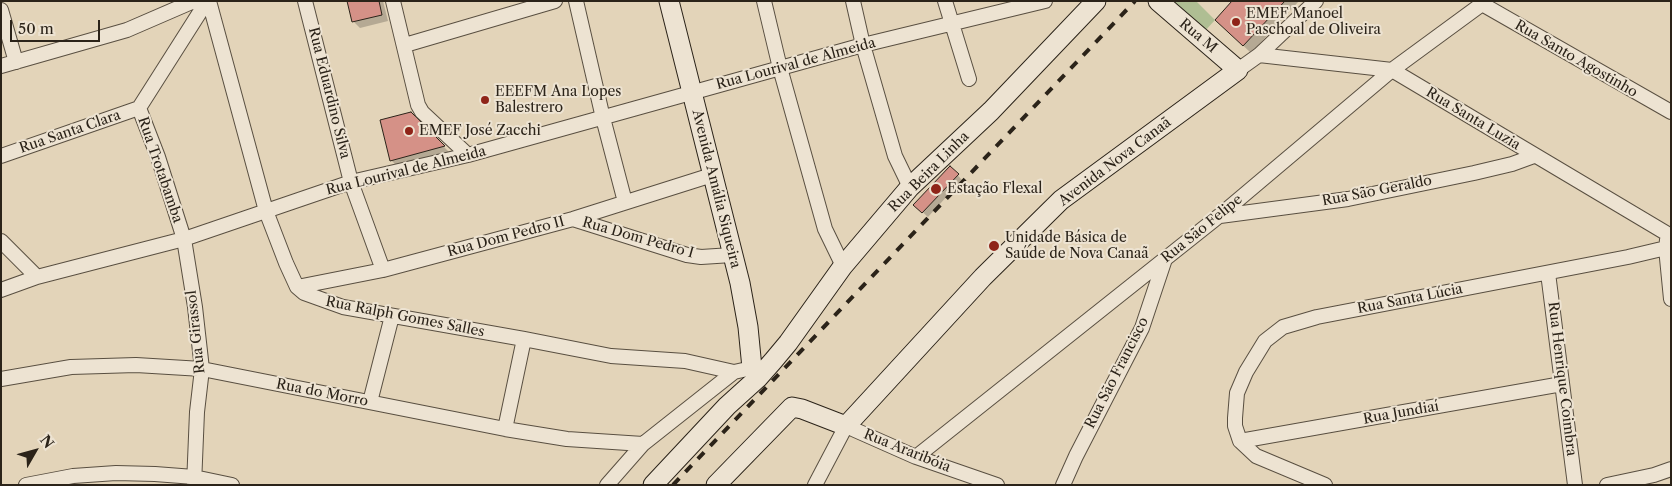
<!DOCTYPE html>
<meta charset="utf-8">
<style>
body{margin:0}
#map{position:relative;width:1672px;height:486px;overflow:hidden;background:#e3d4b9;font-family:"Libre Caslon Text",serif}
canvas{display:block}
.frame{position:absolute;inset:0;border:2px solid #2b2319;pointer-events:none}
.north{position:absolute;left:10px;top:426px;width:50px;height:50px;-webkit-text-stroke:4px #ede3d2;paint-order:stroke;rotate:52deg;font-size:14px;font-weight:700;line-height:20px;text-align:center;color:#2b2319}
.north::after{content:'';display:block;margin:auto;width:18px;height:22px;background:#2b2319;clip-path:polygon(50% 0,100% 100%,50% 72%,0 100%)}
.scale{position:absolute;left:10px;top:20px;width:90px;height:22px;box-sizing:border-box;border:2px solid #2b2319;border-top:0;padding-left:6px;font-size:15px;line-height:18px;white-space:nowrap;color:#2b2319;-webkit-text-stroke:4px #ede3d2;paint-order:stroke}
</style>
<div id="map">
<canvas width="1672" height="486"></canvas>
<div class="frame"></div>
<div class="north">N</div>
<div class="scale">50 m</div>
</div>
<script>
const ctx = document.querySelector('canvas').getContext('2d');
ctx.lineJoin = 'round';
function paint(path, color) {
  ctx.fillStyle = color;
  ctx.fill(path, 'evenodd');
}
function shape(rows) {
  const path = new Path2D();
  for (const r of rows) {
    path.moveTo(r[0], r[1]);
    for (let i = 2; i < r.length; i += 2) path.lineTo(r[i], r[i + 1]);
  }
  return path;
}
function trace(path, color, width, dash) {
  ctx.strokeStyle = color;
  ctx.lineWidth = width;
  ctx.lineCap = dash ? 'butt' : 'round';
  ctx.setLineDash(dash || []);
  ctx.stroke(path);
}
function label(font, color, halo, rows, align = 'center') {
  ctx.font = font + ' "Libre Caslon Text",serif';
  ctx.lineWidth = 4;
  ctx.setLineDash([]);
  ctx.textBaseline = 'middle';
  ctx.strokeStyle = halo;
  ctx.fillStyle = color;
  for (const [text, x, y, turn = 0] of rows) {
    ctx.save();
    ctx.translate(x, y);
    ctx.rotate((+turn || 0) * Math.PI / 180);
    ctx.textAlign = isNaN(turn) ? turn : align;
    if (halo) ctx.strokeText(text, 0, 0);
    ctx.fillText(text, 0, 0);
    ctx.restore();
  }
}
const green = shape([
 [1171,1,1196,1,1215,20,1204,32]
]);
const shadow = shape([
 [349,1,383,1,388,21,360,28,353,21],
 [1234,1,1299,1,1251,53,1216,20],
 [411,114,449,152,397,166,391,160],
 [950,167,962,180,928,217,915,205]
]);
const building = shape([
 [347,1,379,1,382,15,352,22,347,1],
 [1232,1,1285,1,1243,46,1215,20,1232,1],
 [411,112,445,146,390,161,380,120,411,112],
 [950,166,959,174,922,213,913,205,950,166]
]);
const street = shape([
 [209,1,266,211,286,263,297,287,304,293,343,307,524,339,611,356,685,361,734,372,752,368],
 [305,1,351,182,383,270],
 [393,1,418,105,422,112,468,155],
 [576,1,603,118,625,202],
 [764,1,780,68,825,229,843,266],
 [853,1,863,45,895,156,910,187],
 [945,1,969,79],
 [1482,4,1671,112],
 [1,10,16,62],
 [405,45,555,1],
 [1259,55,1392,70,1671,236],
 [1,66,127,30,194,1],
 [1238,70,1259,55,1316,1],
 [139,108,158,157,184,239,195,307,202,369,197,412,194,485],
 [139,108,207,1],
 [1,156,139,108],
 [1220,216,1348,199,1474,173,1512,164,1534,156],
 [573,219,687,255,701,257,732,255],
 [1667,240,1666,248,1671,299],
 [1,241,37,277],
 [1548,273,1575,485],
 [297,287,383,270,573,219,712,175],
 [1,290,37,277,184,239,351,182,468,155,863,45,1045,1],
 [1,379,71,367,136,365,202,369,505,429,567,439,643,444],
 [370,402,392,316],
 [505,429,524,339],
 [1240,441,1235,426,1235,418,1237,393,1246,372,1265,341,1283,327,1317,317,1628,257,1666,248],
 [1240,441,1562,384],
 [1240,441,1256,456,1325,485],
 [916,457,1219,216,1392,70,1486,1],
 [26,485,73,476,116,473,155,474,194,477,232,485],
 [607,485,643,444,734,372],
 [815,485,846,426,916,457,997,485],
 [1063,485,1076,456,1142,328,1165,259],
 [1607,485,1654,475,1671,469]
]);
const secondary = shape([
 [669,1,740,283,748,327,752,368,758,378],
 [653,485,727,406,758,378,773,361,788,343,843,266,910,187,991,111,1096,1],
 [716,485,792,407,802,409,846,426,983,277,1061,200,1238,70,1158,1]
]);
const rail = shape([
 [673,485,1135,1]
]);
const markers = [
 [1236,22,5,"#8f2418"],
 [485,100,5,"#8f2418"],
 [409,131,5,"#8f2418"],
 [936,189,6,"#8f2418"],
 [994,246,6,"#8f2418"]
];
const poiNames = [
 ["EMEF Manoel",1246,14],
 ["Paschoal de Oliveira",1246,30],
 ["EEEFM Ana Lopes",495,92],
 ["Balestrero",495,108],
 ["EMEF José Zacchi",419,131],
 ["Estação Flexal",947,189],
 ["Unidade Básica de",1005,238],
 ["Saúde de Nova Canaã",1005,254]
];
const streetNames = [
 ["Rua M",1198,36,40],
 ["Rua Santo Agostinho",1576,59,30],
 ["Rua Lourival de Almeida",796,64,-15],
 ["Rua Eduardino Silva",329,93,76],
 ["Rua Santa Luzia",1473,119,31],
 ["Rua Santa Clara",70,132,-19],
 ["Avenida Nova Canaã",1115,162,-37],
 ["Rua Trotabamba",160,170,71],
 ["Rua Lourival de Almeida",406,171,-14],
 ["Rua Beira Linha",929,172,-45],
 ["Avenida Amália Siqueira",716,189,76],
 ["Rua São Geraldo",1377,191,-11],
 ["Rua São Felipe",1202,229,-39],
 ["Rua Dom Pedro II",506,237,-15],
 ["Rua Dom Pedro I",638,238,16],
 ["Rua Santa Lúcia",1410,299,-11],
 ["Rua Ralph Gomes Salles",405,317,11],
 ["Rua Girassol",196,332,-96],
 ["Rua São Francisco",1117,373,-63],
 ["Rua Henrique Coimbra",1562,379,83],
 ["Rua do Morro",322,393,11],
 ["Rua Jundiaí",1401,413,-10],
 ["Rua Araribóia",907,451,22]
];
paint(green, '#afbe93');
paint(shadow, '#0003');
paint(building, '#d59187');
trace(building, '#2b2319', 1);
trace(street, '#594f41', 16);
trace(secondary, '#2b2319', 21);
trace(street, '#ede3d2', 14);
trace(secondary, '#ede3d2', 19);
trace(rail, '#2b2319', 4, [9, 9]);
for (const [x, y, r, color] of markers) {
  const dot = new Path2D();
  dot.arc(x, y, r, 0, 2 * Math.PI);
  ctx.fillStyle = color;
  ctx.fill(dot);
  trace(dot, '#ede3d2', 2);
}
label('14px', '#2b2319', '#ede3d2', poiNames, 'left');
label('14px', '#2b2319', '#ede3d2', streetNames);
</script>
